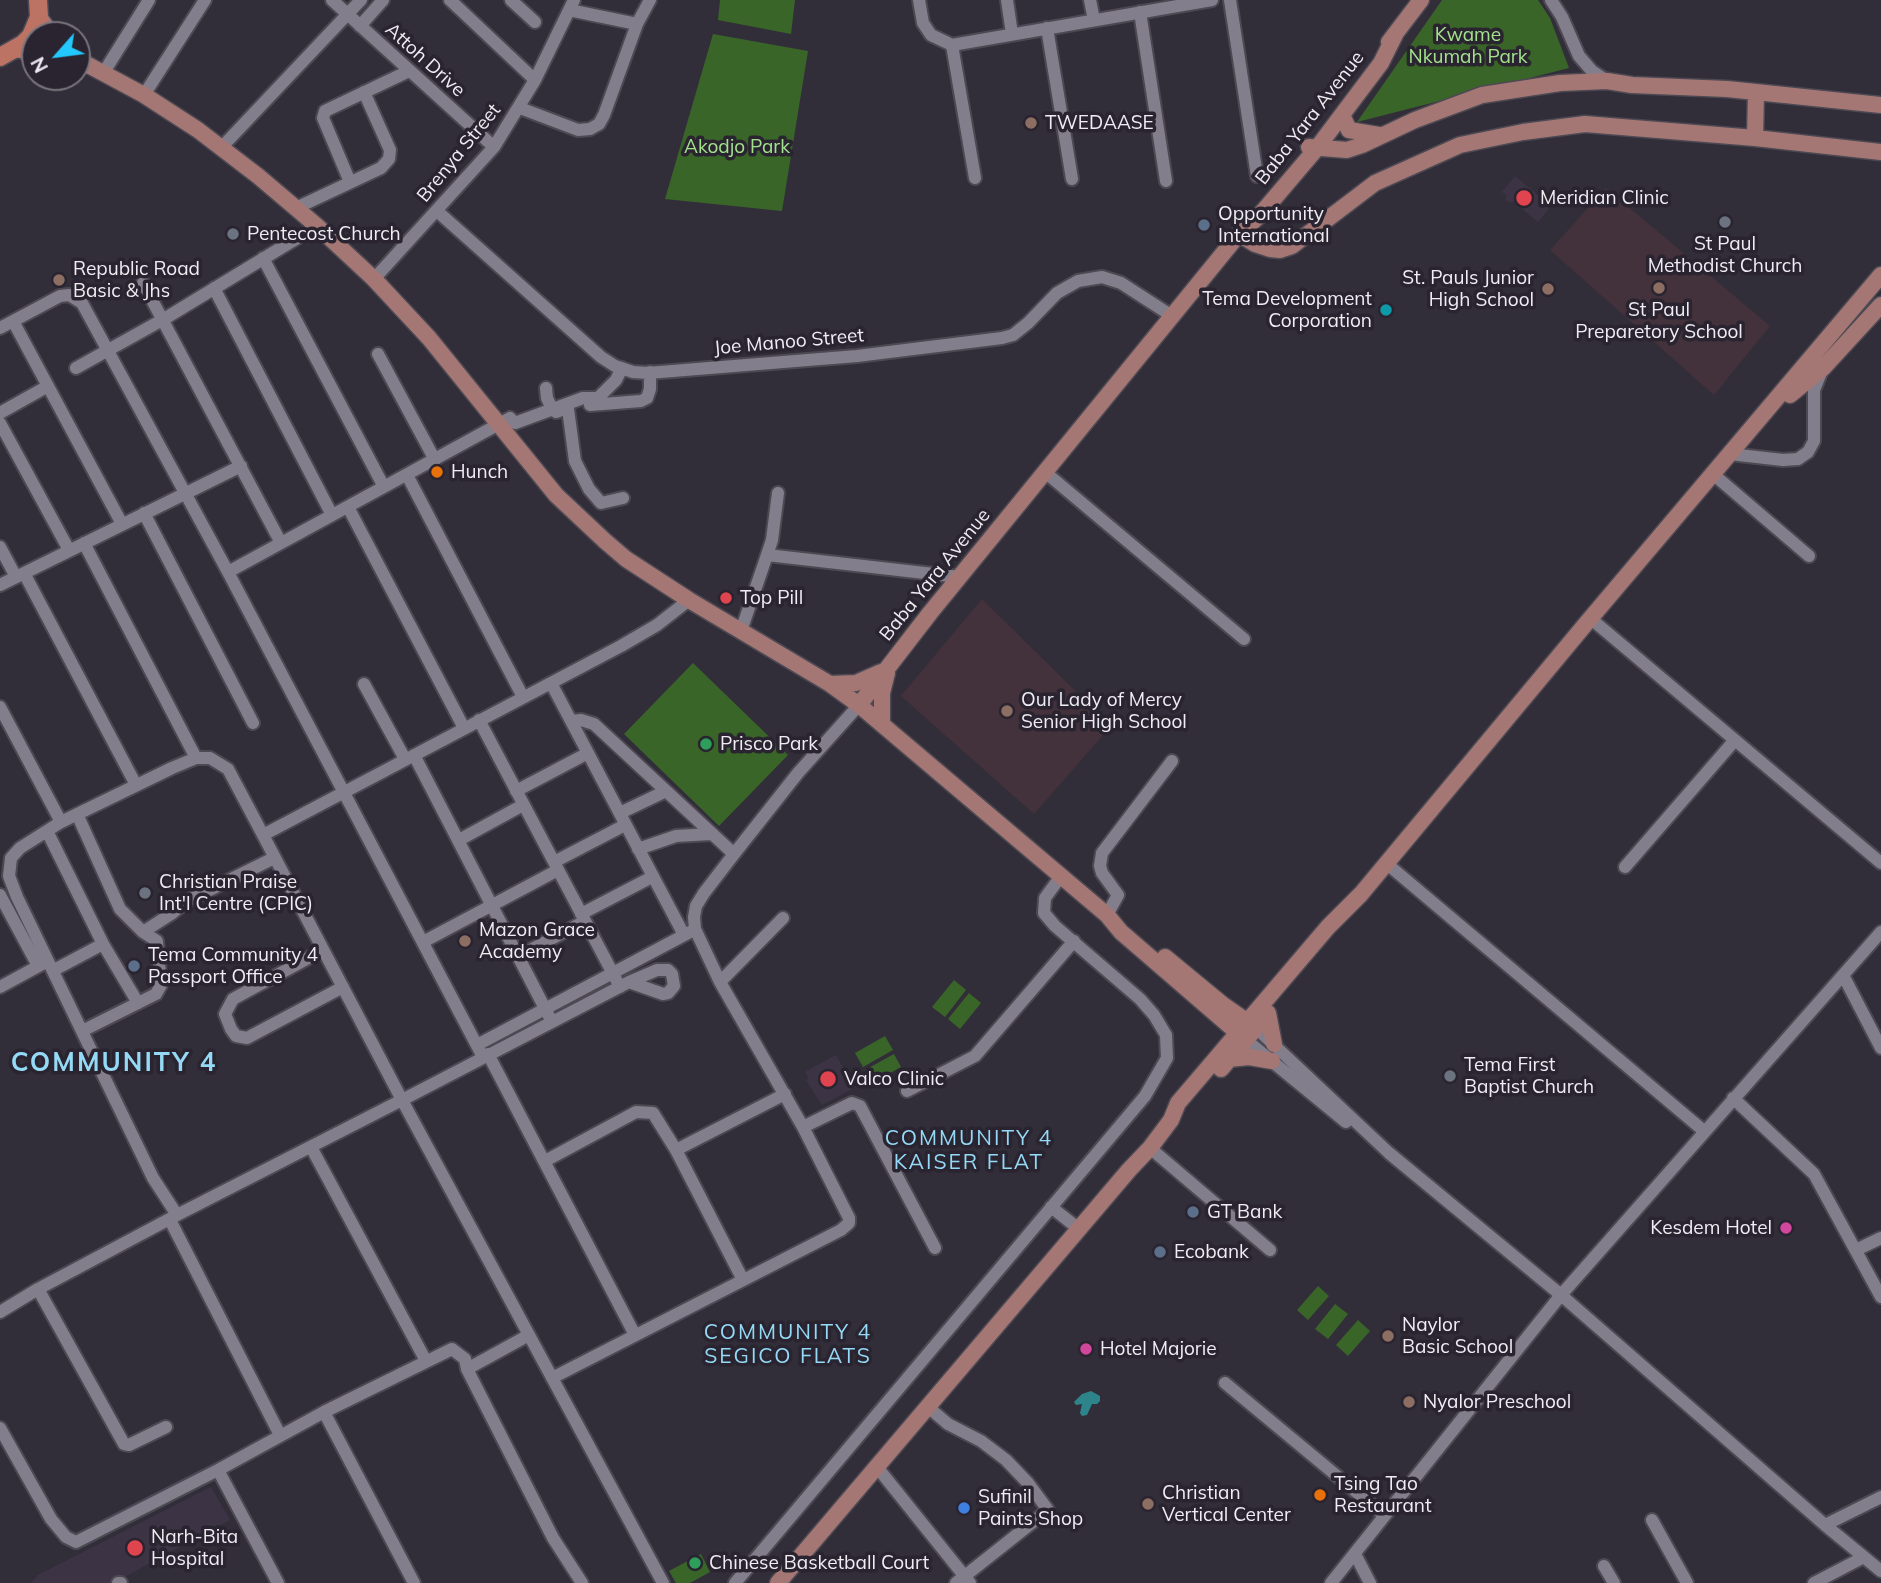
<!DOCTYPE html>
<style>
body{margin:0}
#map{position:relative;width:1881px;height:1583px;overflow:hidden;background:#322e39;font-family:Mulish,sans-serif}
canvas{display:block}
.north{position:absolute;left:21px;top:21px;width:70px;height:70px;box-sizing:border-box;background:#29242f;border:2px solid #78747d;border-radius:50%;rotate:242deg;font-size:19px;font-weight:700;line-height:28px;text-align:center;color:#efecf3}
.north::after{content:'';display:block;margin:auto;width:24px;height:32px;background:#23c9fe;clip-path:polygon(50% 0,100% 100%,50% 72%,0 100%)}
</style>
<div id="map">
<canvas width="1881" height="1583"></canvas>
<div class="north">N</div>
</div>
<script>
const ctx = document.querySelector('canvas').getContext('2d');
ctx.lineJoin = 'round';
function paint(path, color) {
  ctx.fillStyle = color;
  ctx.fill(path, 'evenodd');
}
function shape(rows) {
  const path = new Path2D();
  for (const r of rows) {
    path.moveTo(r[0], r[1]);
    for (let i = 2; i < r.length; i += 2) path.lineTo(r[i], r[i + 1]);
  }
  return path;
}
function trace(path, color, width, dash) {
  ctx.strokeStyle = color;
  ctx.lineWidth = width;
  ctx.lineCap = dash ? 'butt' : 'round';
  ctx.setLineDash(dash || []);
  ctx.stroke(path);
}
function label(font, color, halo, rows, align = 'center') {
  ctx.font = font + ' Mulish,sans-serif';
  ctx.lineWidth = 7;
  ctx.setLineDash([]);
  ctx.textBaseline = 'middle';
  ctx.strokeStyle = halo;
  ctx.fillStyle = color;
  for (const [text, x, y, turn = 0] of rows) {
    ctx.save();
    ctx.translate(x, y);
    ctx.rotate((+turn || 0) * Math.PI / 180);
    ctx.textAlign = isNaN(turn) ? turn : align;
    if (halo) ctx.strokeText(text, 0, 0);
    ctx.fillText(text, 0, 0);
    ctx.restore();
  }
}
const built = shape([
 [1515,176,1551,206,1538,222,1513,201,1510,203,1505,199,1507,196,1502,192],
 [836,1055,854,1088,822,1105,806,1080,809,1078,805,1072],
 [211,1487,230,1520,113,1583,31,1583,38,1575]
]);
const education = shape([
 [1606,188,1770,326,1714,395,1550,250],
 [982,599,1111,726,1034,814,901,696]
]);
const green = shape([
 [720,0,795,0,791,34,718,20],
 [1442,0,1538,0,1550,18,1569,68,1357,122],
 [713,34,808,51,782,211,665,199],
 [693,663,788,755,719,826,624,734],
 [954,980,966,990,945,1017,932,1007],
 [969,993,981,1003,960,1029,948,1019],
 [885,1036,893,1050,863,1067,855,1053],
 [894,1054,901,1067,872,1083,865,1070],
 [1318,1286,1329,1296,1308,1320,1297,1310],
 [1335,1304,1348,1314,1328,1339,1315,1329],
 [1358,1320,1370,1331,1348,1356,1336,1345],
 [701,1554,710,1572,690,1583,676,1583,669,1571]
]);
const water = shape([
 [1091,1391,1100,1396,1100,1401,1097,1404,1092,1404,1087,1415,1082,1416,1080,1413,1082,1404,1076,1405,1074,1402,1082,1394]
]);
const minor = shape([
 [332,0,494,147],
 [450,0,535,80],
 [511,0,535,22],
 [919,0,923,23,931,35,952,45,1212,0],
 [1007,0,1012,34],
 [1090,0,1094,20],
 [1230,0,1257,176],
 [1551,0,1562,17,1579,56,1592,71,1607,81],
 [569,10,637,24],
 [1140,12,1166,181],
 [360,26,383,0],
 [1047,28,1072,179],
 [952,45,975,178],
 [104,72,149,0],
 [144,95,205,0],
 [520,108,578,130,590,129,599,124,604,115,637,24,650,0],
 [221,148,361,0],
 [350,182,323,118,325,111,409,71],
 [296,208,381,168,389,159,390,150,364,92],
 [437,211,601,357,615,366,633,372,648,373,857,356,1002,338,1013,335,1028,323,1057,293,1078,281,1102,277,1121,283,1172,316],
 [263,258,384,487],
 [374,279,494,147,535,80,574,0],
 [143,283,281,543],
 [214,288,332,515],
 [13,321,122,524],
 [0,328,60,296,69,295,82,303,228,572,483,1057],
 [378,354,435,460],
 [76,368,164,319,317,226],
 [546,388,547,398,552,409,556,412,559,411],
 [590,405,641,401,647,398,650,389,650,372],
 [568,409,575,461,589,489,601,503,623,498],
 [0,413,48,386],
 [0,423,69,550],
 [1730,454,1783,460,1798,459,1808,452,1814,441,1814,390,1823,368],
 [1045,472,1244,639],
 [1713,474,1809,556],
 [407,475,523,697],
 [778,493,772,540,767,555,960,577],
 [348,507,464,728],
 [144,513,253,723],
 [84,543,196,758],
 [0,547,16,577],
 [228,572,510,418,515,423,583,398,598,398,616,380,622,368],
 [24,573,136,785],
 [0,585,241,466],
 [1590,618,1881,863],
 [741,631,767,555],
 [551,683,684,935],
 [364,684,405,759],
 [0,707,61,822],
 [479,720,620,987],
 [572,721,581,720,594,724,734,854],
 [414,755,552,1022],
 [516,791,588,753],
 [620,813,666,791],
 [77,814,120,909,143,932,157,941,161,985,156,994,82,1031],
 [47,831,103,944,54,970],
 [459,840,523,805],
 [638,849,676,836,711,834],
 [554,862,625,825],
 [1386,863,1704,1131],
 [1625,867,1735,740],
 [0,895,38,966],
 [581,914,652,877],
 [1107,915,1118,895,1102,873,1100,866,1102,853,1172,761],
 [143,932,171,914,187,901,274,858],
 [423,942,558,870],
 [103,944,138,1003],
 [323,950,233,999,225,1014,231,1029,236,1036,247,1038,343,987],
 [519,956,585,921],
 [1843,975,1881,1048],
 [629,982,663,994,668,993,674,986,672,974,668,970,657,970,629,982,402,1100,663,1583],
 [720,982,783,918],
 [0,987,46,962],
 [1256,1028,1389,1153,1561,1295,1825,1525,1881,1571],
 [1246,1040,1346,1122],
 [477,1045,692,931],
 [488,1054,635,1335],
 [907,1091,975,1056,1074,941],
 [1733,1098,1814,1174,1881,1297],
 [803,1127,852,1103,860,1106,935,1248],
 [311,1147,426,1361],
 [1150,1148,1270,1250],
 [676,1150,785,1094],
 [545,1161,636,1112,653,1113,676,1150,743,1280],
 [1051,1207,1079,1229],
 [177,1215,153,1178,17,897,9,876,11,858,20,848,61,822,172,768,196,758,210,758,228,769,263,835],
 [170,1220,280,1435],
 [1856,1250,1881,1238],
 [38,1289,124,1444,129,1445,166,1427],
 [0,1312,38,1289,177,1215,402,1100,263,835,621,646,657,625,689,600],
 [467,1369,529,1335],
 [552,1378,841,1230,849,1223,849,1218,803,1127,720,982,695,929,694,917,696,906,704,893,734,854,798,773,859,705],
 [1225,1383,1384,1515],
 [928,1407,948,1424,981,1441,1006,1460,1028,1483,1048,1510,956,1583],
 [324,1412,414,1583],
 [0,1428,51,1519,66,1537,76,1542,218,1470,324,1412,452,1349,465,1359,467,1369,553,1538,582,1583],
 [877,1467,970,1583],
 [218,1470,278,1583],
 [1652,1520,1687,1583],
 [1825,1525,1881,1497],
 [1355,1554,1370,1583],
 [1604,1566,1614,1583],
 [118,1583,121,1583],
 [735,1583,1145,1096,1167,1058,1166,1035,1154,1015,1140,999,1055,926,1044,913,1045,898,1061,876],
 [1331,1583,1561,1295,1881,932],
 [1814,1583,1864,1557]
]);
const major = shape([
 [39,17,52,35],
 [1389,42,1421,0],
 [14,49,35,52],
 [77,59,144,95,198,130,258,176,317,226,374,279,429,338,556,495,605,541,626,559,689,600,830,684,859,705,1107,915,1121,932,1246,1040],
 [1342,115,1349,130,1379,135],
 [1755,138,1756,93],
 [1309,147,1347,150,1362,145,1415,120,1482,95,1560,83,1607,81,1632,85,1727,89,1881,105],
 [1239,234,1255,244,1270,249,1280,250,1292,246,1375,183,1460,145,1523,132,1585,124,1755,138,1881,152],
 [1790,395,1823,368,1881,305],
 [830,684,856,683,881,672],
 [859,705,930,613,1239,234,1260,215,1317,148,1381,63,1395,35],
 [882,722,882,693,887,673],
 [1165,957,1222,1004,1255,1027],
 [1268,1013,1274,1044],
 [1229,1059,1249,1057,1272,1061],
 [1221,1069,1268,1014],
 [778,1583,1129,1170,1150,1148,1171,1120,1178,1103,1328,927,1361,894,1584,626,1881,275]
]);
const highway = shape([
 [0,57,23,44,31,36,39,17,38,0]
]);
const markers = [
 [1031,123,7,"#8d6e63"],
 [1524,198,9,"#e0444e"],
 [1725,222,7,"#6b7280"],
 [1204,225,7,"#5c6f8a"],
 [233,234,7,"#6b7280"],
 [59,280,7,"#8d6e63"],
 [1659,288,7,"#8d6e63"],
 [1548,289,7,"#8d6e63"],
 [1386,310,7,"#0f9aa8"],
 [437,472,7,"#e8710a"],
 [726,598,7,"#e0444e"],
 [1007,711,7,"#8d6e63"],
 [706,744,7,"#2e9e5b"],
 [145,893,7,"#6b7280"],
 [465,941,7,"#8d6e63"],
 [134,966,7,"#5c6f8a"],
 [1450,1076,7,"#6b7280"],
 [828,1079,9,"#e0444e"],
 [1193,1212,7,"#5c6f8a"],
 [1786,1228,7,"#d1479c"],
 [1160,1252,7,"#5c6f8a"],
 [1388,1336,7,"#8d6e63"],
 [1086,1349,7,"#d1479c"],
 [1409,1402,7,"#8d6e63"],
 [1320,1495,7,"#e8710a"],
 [1148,1504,7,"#8d6e63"],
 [964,1508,7,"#3f7fe0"],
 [135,1548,9,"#e0444e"],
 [695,1563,7,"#2e9e5b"]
];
const parkNames = [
 ["Kwame",1468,35],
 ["Nkumah Park",1468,57],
 ["Akodjo Park",737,147]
];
const streetNames = [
 ["Attoh Drive",425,60,42],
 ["Baba Yara Avenue",1310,118,-52],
 ["Brenya Street",459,153,-51],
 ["Joe Manoo Street",789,342,-5],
 ["Baba Yara Avenue",935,575,-51]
];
const poiNames = [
 ["TWEDAASE",1045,123],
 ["Meridian Clinic",1540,198],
 ["Opportunity",1218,214],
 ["International",1218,236],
 ["Pentecost Church",247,234],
 ["St Paul",1725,244,"center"],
 ["Methodist Church",1725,266,"center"],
 ["Republic Road",73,269],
 ["Basic & Jhs",73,291],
 ["St. Pauls Junior",1534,278,"right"],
 ["High School",1534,300,"right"],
 ["Tema Development",1372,299,"right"],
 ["Corporation",1372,321,"right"],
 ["St Paul",1659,310,"center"],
 ["Preparetory School",1659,332,"center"],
 ["Hunch",451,472],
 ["Top Pill",740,598],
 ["Our Lady of Mercy",1021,700],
 ["Senior High School",1021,722],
 ["Prisco Park",720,744],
 ["Christian Praise",159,882],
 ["Int'l Centre (CPIC)",159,904],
 ["Mazon Grace",479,930],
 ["Academy",479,952],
 ["Tema Community 4",148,955],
 ["Passport Office",148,977],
 ["Tema First",1464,1065],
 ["Baptist Church",1464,1087],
 ["Valco Clinic",844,1079],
 ["GT Bank",1207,1212],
 ["Kesdem Hotel",1772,1228,"right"],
 ["Ecobank",1174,1252],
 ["Naylor",1402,1325],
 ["Basic School",1402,1347],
 ["Hotel Majorie",1100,1349],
 ["Nyalor Preschool",1423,1402],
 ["Tsing Tao",1334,1484],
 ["Restaurant",1334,1506],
 ["Christian",1162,1493],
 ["Vertical Center",1162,1515],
 ["Sufinil",978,1497],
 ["Paints Shop",978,1519],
 ["Narh-Bita",151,1537],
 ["Hospital",151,1559],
 ["Chinese Basketball Court",709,1563]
];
const neighbourhoodNames = [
 ["COMMUNITY 4",969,1139],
 ["KAISER FLAT",969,1163],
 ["COMMUNITY 4",788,1333],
 ["SEGICO FLATS",788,1357]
];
const districtNames = [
 ["COMMUNITY 4",114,1063]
];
paint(built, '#3c3445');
paint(education, '#43323b');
paint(green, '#3a6529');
paint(water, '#2e848b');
trace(minor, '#4d4953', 16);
trace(major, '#4d4953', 19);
trace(highway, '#4d4953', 21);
trace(minor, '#837e8b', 12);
trace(major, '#a57774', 16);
trace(highway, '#bc7364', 18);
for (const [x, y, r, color] of markers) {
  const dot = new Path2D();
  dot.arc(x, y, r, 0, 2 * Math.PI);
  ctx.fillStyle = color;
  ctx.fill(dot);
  trace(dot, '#29242f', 2.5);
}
label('19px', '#a2e28c', '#29242f', parkNames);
label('19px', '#efecf3', '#29242f', streetNames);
label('19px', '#efecf3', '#29242f', poiNames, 'left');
ctx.letterSpacing = '2px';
label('21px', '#94d9f6', '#29242f', neighbourhoodNames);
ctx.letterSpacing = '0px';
ctx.letterSpacing = '2px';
label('bold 26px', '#94d9f6', '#29242f', districtNames);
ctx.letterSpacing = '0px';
</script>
